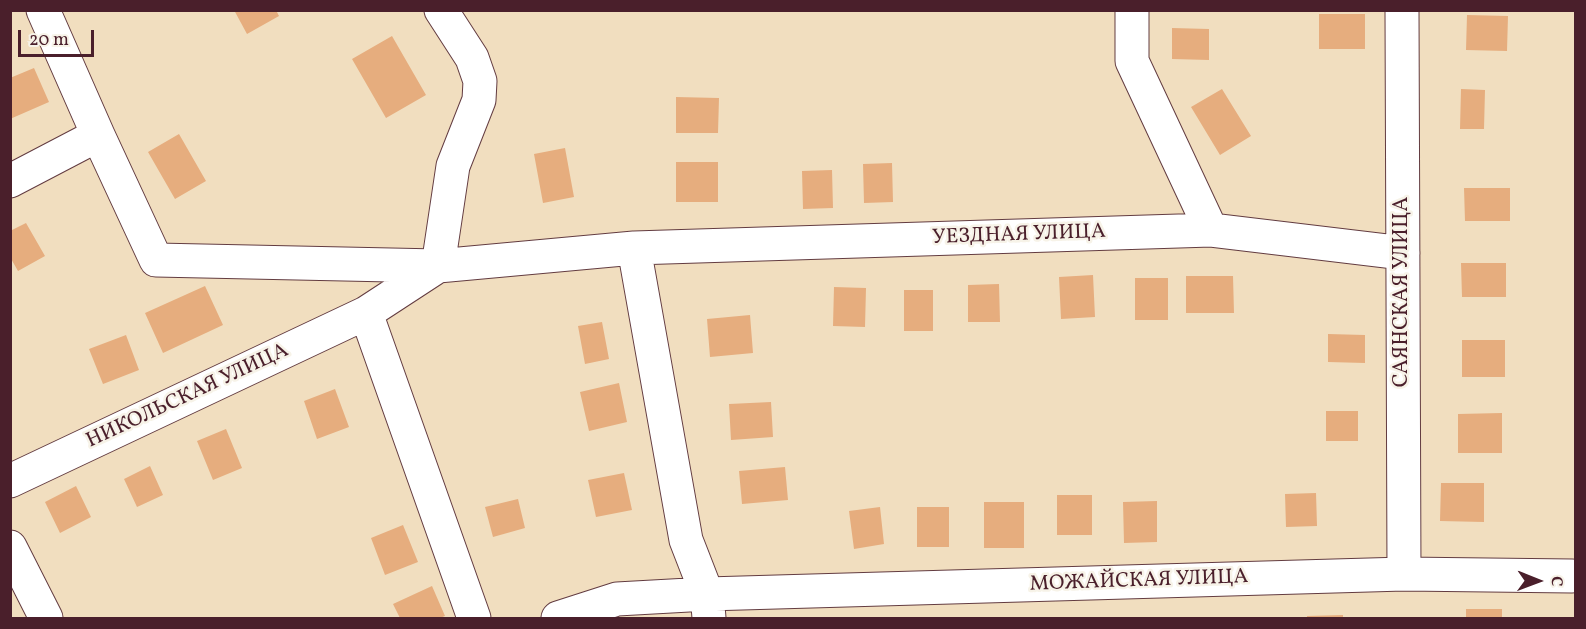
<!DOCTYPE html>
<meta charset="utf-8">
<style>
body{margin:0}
#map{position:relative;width:1586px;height:629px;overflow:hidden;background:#f1debf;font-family:Vollkorn,serif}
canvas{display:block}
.frame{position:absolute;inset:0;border:12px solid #4a1f2b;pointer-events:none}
.north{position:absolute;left:1508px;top:551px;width:60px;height:60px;-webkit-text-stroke:4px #f7f3e8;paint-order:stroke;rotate:91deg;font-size:16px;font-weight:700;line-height:24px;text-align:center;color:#4a1f2b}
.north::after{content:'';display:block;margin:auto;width:21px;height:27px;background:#4a1f2b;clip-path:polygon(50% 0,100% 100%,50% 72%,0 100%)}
.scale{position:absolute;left:18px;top:30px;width:76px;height:27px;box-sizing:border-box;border:3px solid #4a1f2b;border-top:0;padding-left:8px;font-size:18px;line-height:21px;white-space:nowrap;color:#4a1f2b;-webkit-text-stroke:4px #f7f3e8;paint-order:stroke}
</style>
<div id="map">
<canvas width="1586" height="629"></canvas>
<div class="frame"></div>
<div class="north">С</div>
<div class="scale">20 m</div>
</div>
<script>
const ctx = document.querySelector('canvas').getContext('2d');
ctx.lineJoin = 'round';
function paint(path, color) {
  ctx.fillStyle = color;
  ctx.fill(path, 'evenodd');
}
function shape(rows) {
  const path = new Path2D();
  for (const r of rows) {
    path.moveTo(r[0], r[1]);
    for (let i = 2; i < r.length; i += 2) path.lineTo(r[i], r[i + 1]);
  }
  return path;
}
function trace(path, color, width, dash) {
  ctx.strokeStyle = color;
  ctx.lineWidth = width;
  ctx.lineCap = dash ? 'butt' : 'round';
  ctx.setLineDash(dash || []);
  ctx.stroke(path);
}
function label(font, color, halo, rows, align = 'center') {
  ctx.font = font + ' Vollkorn,serif';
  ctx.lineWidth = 5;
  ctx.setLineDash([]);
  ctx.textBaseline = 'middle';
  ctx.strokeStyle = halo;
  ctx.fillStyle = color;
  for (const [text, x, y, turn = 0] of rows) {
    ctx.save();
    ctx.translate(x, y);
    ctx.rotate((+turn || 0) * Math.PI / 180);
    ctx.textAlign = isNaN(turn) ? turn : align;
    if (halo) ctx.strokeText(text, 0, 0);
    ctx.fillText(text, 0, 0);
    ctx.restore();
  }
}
const building = shape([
 [234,10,276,10,279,16,247,34],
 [1319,14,1365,14,1365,49,1319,49],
 [1467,15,1508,16,1507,51,1466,50],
 [1172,28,1209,29,1209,60,1172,59],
 [392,36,426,95,386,118,352,59],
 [34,68,49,102,10,119,10,78],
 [1222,89,1251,136,1220,155,1191,107],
 [1461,89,1485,90,1484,129,1460,129],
 [676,97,719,98,718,133,676,133],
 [179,134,206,181,175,199,148,152],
 [565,148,574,197,543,203,534,154],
 [676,162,718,162,718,202,676,202],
 [892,163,893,202,864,203,863,164],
 [832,170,833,208,803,209,802,171],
 [1464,188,1510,188,1510,221,1465,221],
 [26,223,45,256,18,271,10,257,10,231],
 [1461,263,1506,263,1506,297,1462,297],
 [1093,275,1095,317,1061,319,1059,277],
 [1186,276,1233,276,1234,313,1186,313],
 [1135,278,1168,278,1168,320,1135,320],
 [999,284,1000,322,968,322,968,285],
 [205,286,223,325,163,353,145,313],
 [834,287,866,288,865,327,833,326],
 [904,290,933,290,933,331,904,331],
 [750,315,753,353,710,357,707,319],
 [602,322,609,359,585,364,578,326],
 [1328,334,1365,335,1365,363,1328,362],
 [126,335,139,370,103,384,89,349],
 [1462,340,1505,340,1505,377,1462,377],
 [619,383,627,422,589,431,580,392],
 [335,389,349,427,317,439,304,401],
 [771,402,773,437,731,440,729,404],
 [1326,411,1358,411,1358,441,1326,441],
 [1502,413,1502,453,1458,453,1458,414],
 [226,429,242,468,213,480,197,441],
 [150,466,163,495,137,507,124,479],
 [785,467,788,500,742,504,739,471],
 [624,473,632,510,596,517,588,480],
 [1441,483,1484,483,1484,522,1440,521],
 [76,486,91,517,60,533,45,502],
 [1316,493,1317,526,1286,527,1285,494],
 [1057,495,1092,495,1092,535,1057,535],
 [518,499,525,528,493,537,485,507],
 [1157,501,1157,542,1124,543,1123,502],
 [984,502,1024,502,1024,548,984,548],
 [880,507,884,544,854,549,849,511],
 [917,507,949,507,949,547,917,547],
 [403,525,418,562,385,575,371,538],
 [432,586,445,616,440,618,400,618,393,604],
 [1466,609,1502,609,1502,618,1466,618],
 [1343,615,1343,618,1307,618,1307,616]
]);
const minor = shape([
 [43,10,98,135,156,260,438,266,634,248,686,540,707,594,709,618],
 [1132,10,1132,61,1211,230],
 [1402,10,1404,574],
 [10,181,98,135],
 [634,248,1211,230,1403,253],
 [366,313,474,618],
 [10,481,366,313,438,266,453,166,479,100,480,81,472,58,441,10],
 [10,547,46,618],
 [558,618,617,599,707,594,1404,574,1572,576]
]);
const streetNames = [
 ["УЕЗДНАЯ УЛИЦА",1019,236,-2],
 ["САЯНСКАЯ УЛИЦА",1403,292,-90],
 ["НИКОЛЬСКАЯ УЛИЦА",188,397,-25],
 ["МОЖАЙСКАЯ УЛИЦА",1139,582,-2]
];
paint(building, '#e6ad7e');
trace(minor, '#633c41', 35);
trace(minor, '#fff', 33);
label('21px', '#4a1f2b', '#f7f3e8', streetNames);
</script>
